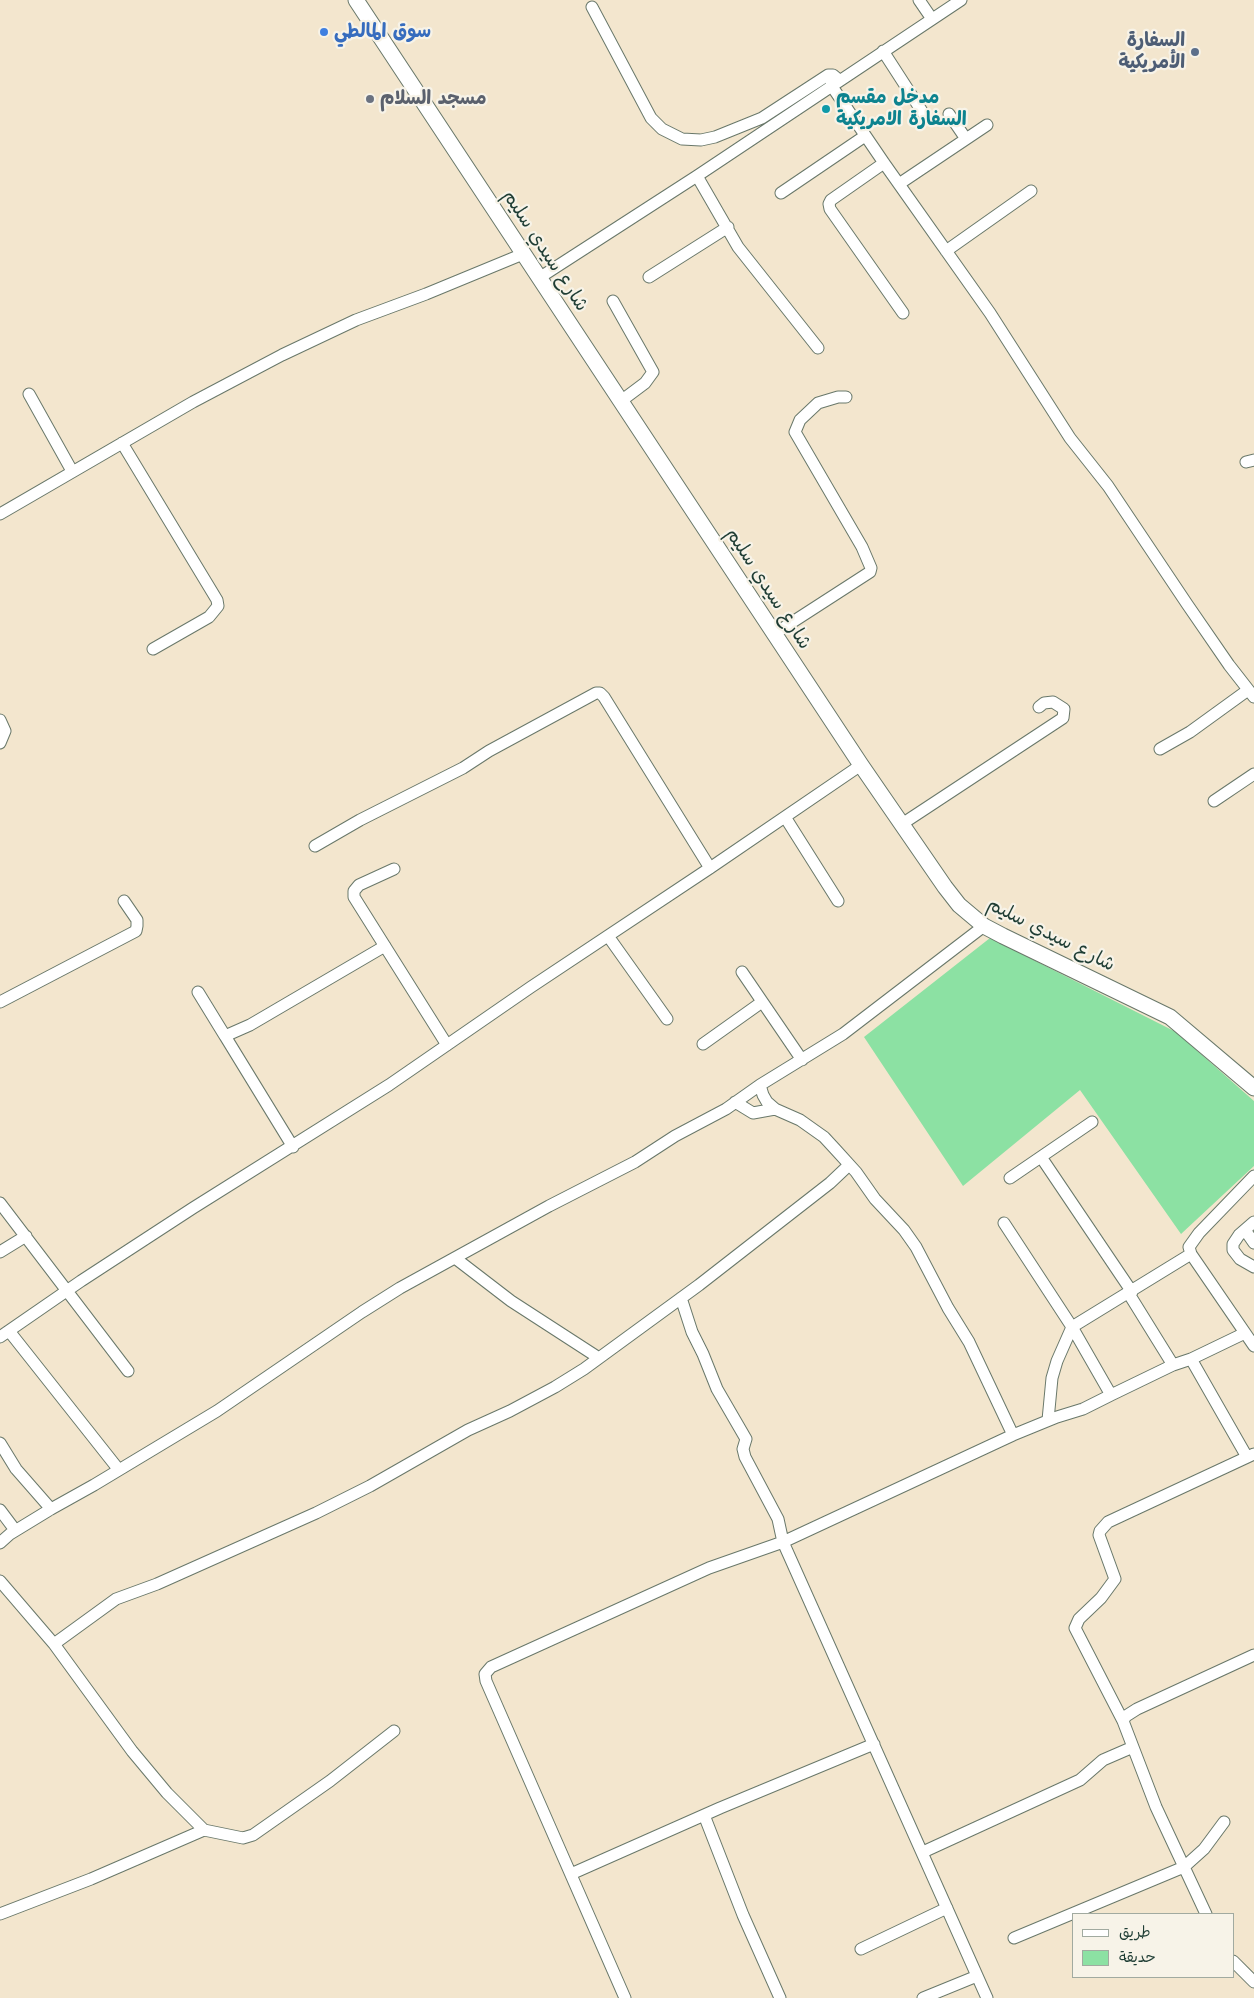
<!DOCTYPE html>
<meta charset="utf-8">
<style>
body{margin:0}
#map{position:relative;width:1254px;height:1998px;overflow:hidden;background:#f3e6ce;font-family:"Shantell Sans","Playpen Sans Arabic",sans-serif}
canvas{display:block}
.legend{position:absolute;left:1072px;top:1913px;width:162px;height:65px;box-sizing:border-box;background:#f7f3e8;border:1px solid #a1aaa0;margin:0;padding:6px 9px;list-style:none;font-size:15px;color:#1f3d34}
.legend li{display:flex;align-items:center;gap:10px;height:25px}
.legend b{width:25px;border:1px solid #a1aaa0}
</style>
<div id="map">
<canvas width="1254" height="1998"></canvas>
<ul class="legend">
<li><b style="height:6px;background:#fff"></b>طريق</li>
<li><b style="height:14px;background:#8ce1a3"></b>حديقة</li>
</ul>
</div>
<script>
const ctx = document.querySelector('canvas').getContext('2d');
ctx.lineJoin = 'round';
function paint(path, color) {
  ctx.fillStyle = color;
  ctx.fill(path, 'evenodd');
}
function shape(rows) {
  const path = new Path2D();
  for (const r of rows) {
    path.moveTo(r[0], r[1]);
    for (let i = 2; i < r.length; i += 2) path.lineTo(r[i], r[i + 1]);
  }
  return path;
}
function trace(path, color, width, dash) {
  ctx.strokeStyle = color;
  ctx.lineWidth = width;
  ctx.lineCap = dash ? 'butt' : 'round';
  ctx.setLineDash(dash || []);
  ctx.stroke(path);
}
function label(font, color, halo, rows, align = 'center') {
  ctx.font = font + ' "Shantell Sans","Playpen Sans Arabic",sans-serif';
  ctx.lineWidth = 4.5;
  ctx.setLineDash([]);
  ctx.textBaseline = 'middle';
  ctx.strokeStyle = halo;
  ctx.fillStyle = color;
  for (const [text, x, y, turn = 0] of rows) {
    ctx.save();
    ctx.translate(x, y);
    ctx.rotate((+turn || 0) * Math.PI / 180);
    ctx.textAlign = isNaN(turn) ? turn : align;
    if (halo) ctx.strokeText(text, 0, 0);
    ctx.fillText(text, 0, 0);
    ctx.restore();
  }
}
const green = shape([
 [990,938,1176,1032,1254,1101,1254,1166,1181,1234,1080,1090,963,1186,864,1037]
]);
const minor = shape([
 [919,0,932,19],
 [592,7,651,118,662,129,682,139,701,140,715,137,762,118,828,75,833,75,839,80],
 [883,51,925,116],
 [831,85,884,163,990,313,1070,438,1108,486,1187,604,1229,665,1254,697],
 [949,114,966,139],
 [884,163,831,200,829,204,830,209,903,313],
 [697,176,738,247,818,348],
 [899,184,987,125],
 [781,193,865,136],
 [946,251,1031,191],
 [649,277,728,227],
 [539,278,697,176,961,0],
 [613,301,653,372,645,383,621,401],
 [29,394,72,471],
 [122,443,217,600,218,606,209,617,153,649],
 [1246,462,1254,460],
 [0,514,193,402,282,355,356,320,426,294,523,254],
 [774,634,870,572,871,568,862,547,795,432,800,420,818,403,838,397,846,397],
 [0,720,5,731,0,743],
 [1160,749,1190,732,1248,690],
 [1214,801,1254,774],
 [785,817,838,901],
 [902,824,1063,718,1064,709,1053,702,1044,703,1039,707],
 [315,846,360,820,463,768,489,751,596,693,600,693,604,697,710,868],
 [394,869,359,885,354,891,354,897,447,1045],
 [608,936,667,1019],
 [742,972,802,1060],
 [198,992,225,1036,250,1025,385,946],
 [0,1002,136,931,137,926,137,920,124,901],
 [225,1036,293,1147],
 [703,1044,762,1002],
 [760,1085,763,1095,767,1102,775,1109,800,1120,824,1137,836,1150,856,1172,875,1199,904,1230,916,1247,948,1308,969,1342,1013,1435],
 [735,1102,753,1113,775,1109],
 [1041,1157,1132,1292],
 [1254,1176,1199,1233,1189,1247,1191,1254,1254,1346],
 [1010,1178,1092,1122],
 [0,1203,128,1371],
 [1254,1222,1239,1235,1233,1244,1233,1250,1240,1259,1254,1267],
 [1004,1223,1072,1327,1057,1361,1052,1378,1048,1420],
 [1245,1230,1254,1243],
 [0,1252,26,1236],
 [1191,1254,1072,1327,1111,1395,1173,1365,1191,1359,1245,1333],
 [455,1258,511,1301,599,1358],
 [1129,1294,1173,1365],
 [681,1298,692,1332,703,1354,717,1389,746,1439,743,1449,745,1457,778,1519,783,1542,1013,1435,1057,1417,1083,1409,1111,1395],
 [9,1331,119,1470],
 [0,1337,81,1281,193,1208,389,1085,531,987,710,868,861,765],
 [1191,1359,1247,1457],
 [0,1443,16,1469,51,1509],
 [0,1510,15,1530],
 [0,1543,10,1534,51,1509,94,1485,217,1411,362,1312,400,1288,549,1206,635,1162,675,1136,726,1109,760,1085,843,1034,984,926],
 [0,1581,54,1644,132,1751,167,1793,204,1830,91,1879,0,1914],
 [54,1644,116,1599,157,1584,316,1513,370,1486,468,1430,510,1411,555,1387,584,1369,699,1285,830,1183,849,1165],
 [1123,1721,1075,1628,1079,1619,1101,1598,1115,1579,1099,1535,1100,1531,1108,1522,1123,1515,1254,1454],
 [704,1815,743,1915,780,1998],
 [204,1830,243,1838,253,1835,330,1781,394,1731],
 [923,1852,1080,1780,1103,1760,1133,1747],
 [571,1874,720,1808,874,1744],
 [1206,1914,1156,1807,1123,1721,1126,1716,1137,1709,1254,1655],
 [1014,1938,1184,1867,1204,1849,1224,1822],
 [861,1949,947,1908],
 [1233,1961,1254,1982],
 [625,1998,486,1681,485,1674,491,1667,709,1568,783,1542,987,1998],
 [923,1998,977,1976]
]);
const major = shape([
 [356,0,861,765,945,887,959,905,984,926,1003,936,1170,1017,1254,1088]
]);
const markers = [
 [324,32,5,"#3f7fe0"],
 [1195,52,5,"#5c6f8a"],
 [370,99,5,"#6b7280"],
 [826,109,5,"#0f9aa8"]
];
const shopNames = [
 ["سوق المالطي",334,32]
];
const serviceNames = [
 ["السفارة",1185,41],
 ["الأمريكية",1185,63]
];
const cultureNames = [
 ["مدخل مقسم",836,98],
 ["السفارة الامريكية",836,120]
];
const worshipNames = [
 ["مسجد السلام",380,99]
];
const streetNames = [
 ["شارع سيدي سليم",545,251,57],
 ["شارع سيدي سليم",768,589,57],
 ["شارع سيدي سليم",1051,935,27]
];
paint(green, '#8ce1a3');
trace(minor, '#69786a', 13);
trace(major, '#69786a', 17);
trace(minor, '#fff', 11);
trace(major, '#fff', 15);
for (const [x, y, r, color] of markers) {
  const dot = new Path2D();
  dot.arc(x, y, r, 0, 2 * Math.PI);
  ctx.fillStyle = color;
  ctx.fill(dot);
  trace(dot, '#f7f3e8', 2);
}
label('bold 19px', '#366cbe', '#f7f3e8', shopNames, 'left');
label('bold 19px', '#4e5e75', '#f7f3e8', serviceNames, 'right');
label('bold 19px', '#0d838f', '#f7f3e8', cultureNames, 'left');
label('bold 19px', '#5b616d', '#f7f3e8', worshipNames, 'left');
label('19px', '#1f3d34', '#f7f3e8', streetNames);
</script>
